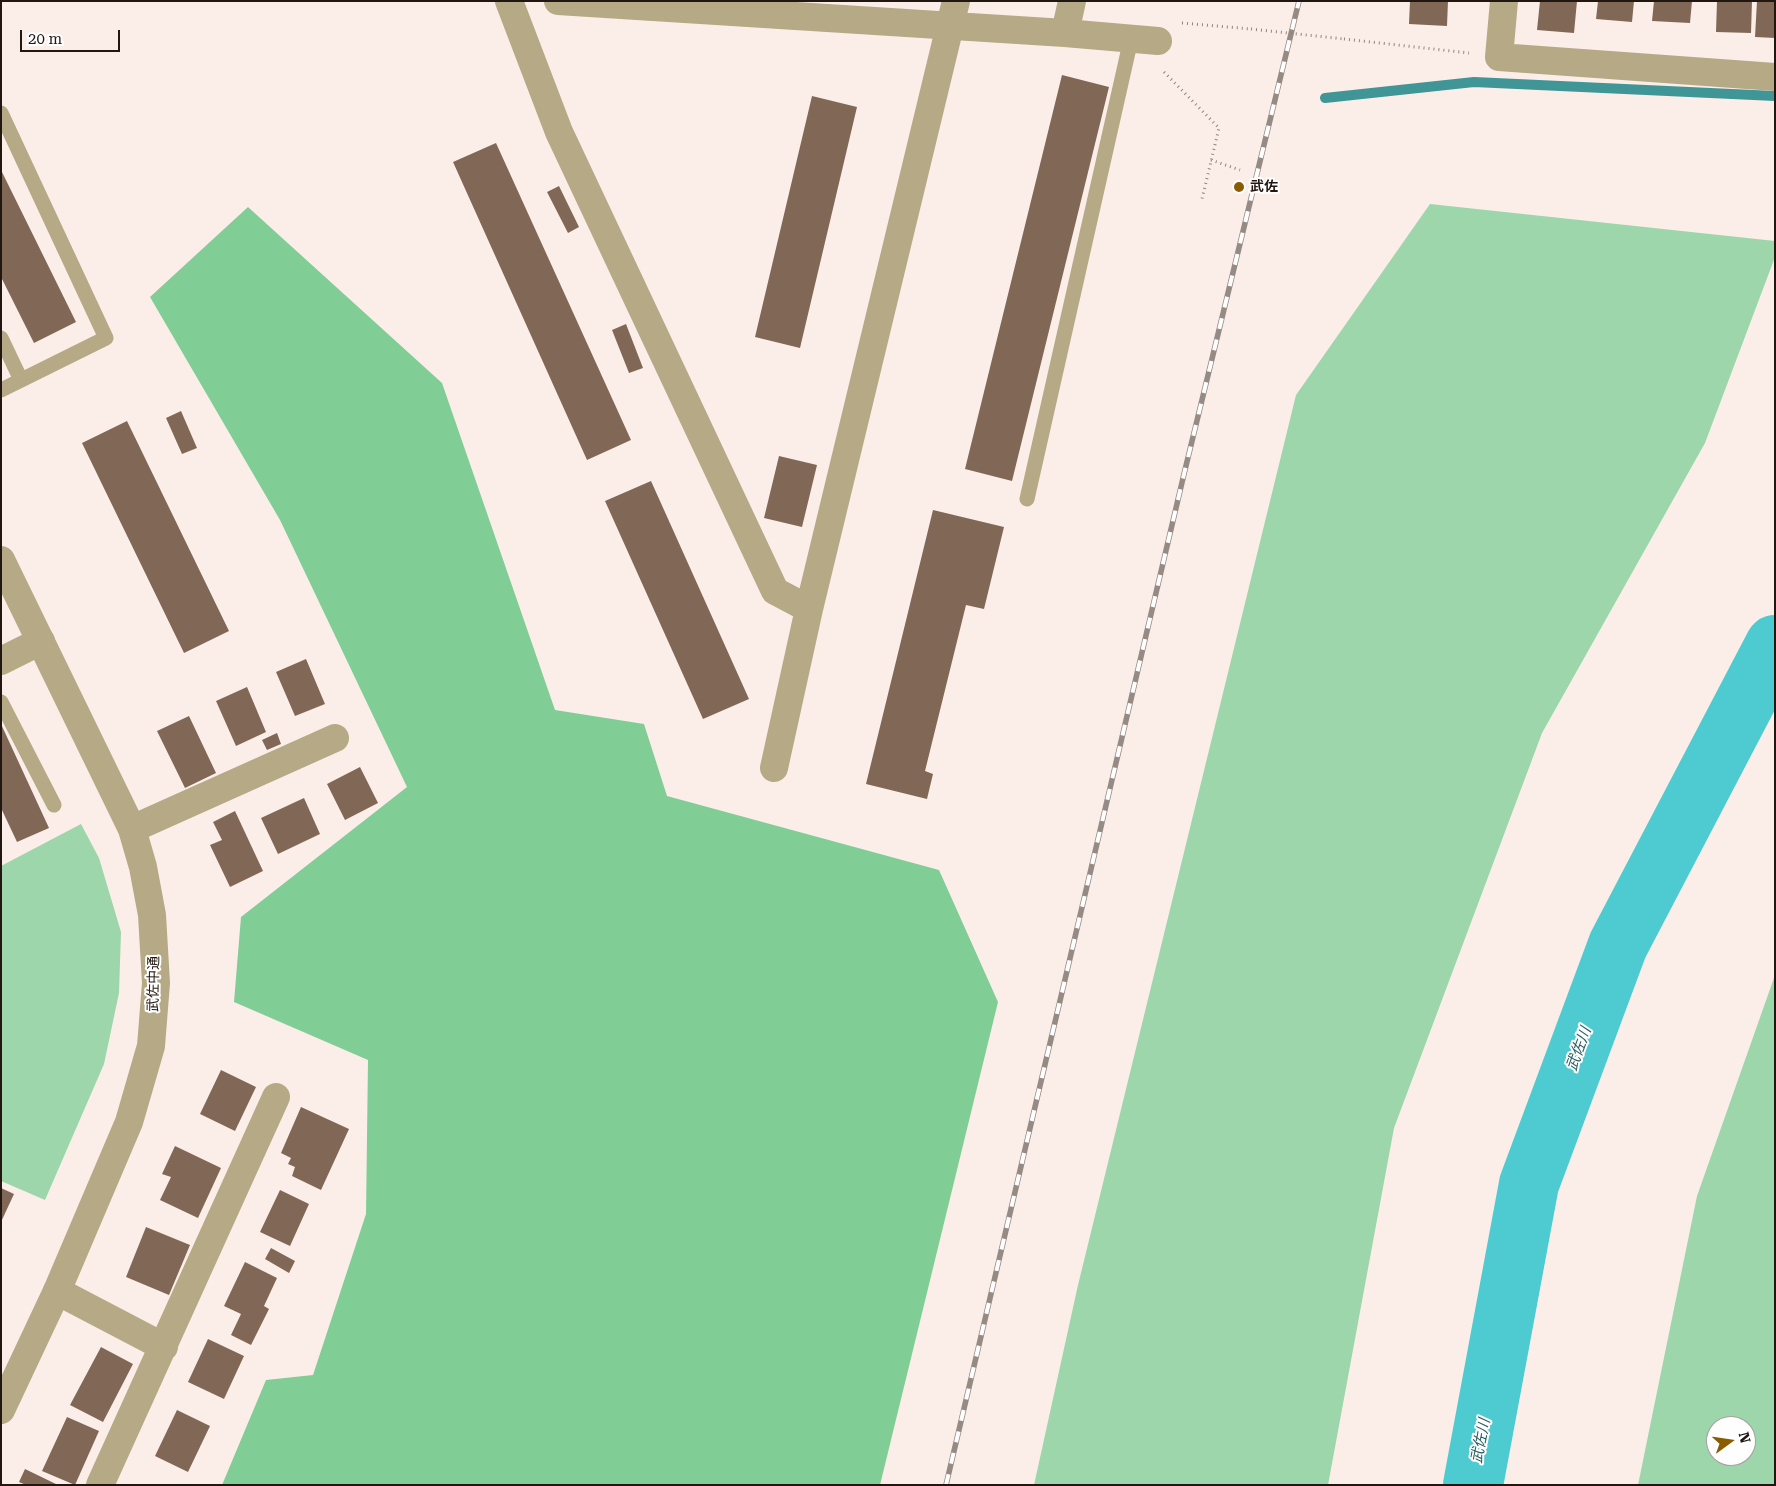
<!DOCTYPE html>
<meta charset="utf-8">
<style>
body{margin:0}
#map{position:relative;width:1776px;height:1486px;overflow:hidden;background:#fbeee8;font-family:"Roboto Serif",serif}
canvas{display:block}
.frame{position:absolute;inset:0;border:2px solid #211610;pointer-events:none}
.north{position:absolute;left:1706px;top:1416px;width:50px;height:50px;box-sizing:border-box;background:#fefefe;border:1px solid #a6a19f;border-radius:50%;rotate:76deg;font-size:14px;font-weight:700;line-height:20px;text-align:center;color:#211610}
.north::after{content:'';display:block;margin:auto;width:18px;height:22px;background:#8a5b01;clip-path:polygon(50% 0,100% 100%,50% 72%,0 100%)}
.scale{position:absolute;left:20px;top:30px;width:100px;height:22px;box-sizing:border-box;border:2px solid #211610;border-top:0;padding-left:6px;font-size:15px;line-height:18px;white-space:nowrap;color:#211610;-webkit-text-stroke:4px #fefefe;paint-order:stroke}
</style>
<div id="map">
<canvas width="1776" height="1486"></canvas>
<div class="frame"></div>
<div class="north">N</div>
<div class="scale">20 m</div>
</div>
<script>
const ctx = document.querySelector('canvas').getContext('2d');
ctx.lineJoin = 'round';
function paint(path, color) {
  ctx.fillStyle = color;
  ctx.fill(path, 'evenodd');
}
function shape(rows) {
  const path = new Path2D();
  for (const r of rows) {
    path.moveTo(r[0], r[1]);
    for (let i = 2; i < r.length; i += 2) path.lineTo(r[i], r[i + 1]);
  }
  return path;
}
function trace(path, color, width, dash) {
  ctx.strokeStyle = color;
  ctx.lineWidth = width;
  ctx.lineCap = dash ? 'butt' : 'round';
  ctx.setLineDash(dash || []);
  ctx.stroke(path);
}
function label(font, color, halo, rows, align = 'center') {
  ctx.font = font + ' "Roboto Serif","Noto Sans JP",serif';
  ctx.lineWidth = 4;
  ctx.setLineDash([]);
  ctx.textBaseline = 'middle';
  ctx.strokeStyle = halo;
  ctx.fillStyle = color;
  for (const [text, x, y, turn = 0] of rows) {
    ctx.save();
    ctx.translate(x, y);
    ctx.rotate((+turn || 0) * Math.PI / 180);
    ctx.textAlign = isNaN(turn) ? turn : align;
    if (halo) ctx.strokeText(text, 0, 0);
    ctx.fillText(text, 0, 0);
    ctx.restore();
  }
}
const green = shape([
 [1430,204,1775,241,1775,257,1705,443,1542,733,1394,1128,1328,1485,1034,1485,1078,1285,1296,395],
 [81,824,99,858,121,932,119,993,104,1064,45,1200,1,1181,1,866],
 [1775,975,1775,1485,1638,1485,1697,1196],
 [1716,1426,1746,1426,1746,1456,1716,1456]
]);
const forest = shape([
 [248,207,442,383,555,710,644,724,667,796,939,870,998,1002,880,1485,222,1485,266,1380,313,1375,366,1214,368,1060,234,1002,241,917,407,787,280,520,150,297]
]);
const stream = shape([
 [1325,98,1474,82,1775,96]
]);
const river = shape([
 [1473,1485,1529,1184,1618,945,1775,645]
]);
const building = shape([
 [1410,1,1448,1,1447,26,1409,24],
 [1540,1,1577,1,1574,33,1537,30],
 [1598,1,1634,1,1632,22,1596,19],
 [1654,1,1692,1,1690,23,1652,21],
 [1717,1,1752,1,1751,33,1716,32],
 [1757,1,1775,1,1775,38,1755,37],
 [1062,75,1109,87,1012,481,965,469],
 [812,96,857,107,800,348,755,337],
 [496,143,631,440,587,460,453,162],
 [1,170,76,322,34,343,1,277],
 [559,186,579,227,568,233,547,192],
 [626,324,643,368,629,373,612,330],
 [181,411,197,448,182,454,166,418],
 [127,421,229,631,184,653,82,443],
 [779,456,817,465,802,527,764,518],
 [651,481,749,699,703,719,605,501],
 [933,510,1004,527,984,609,966,605,925,771,933,774,927,799,866,784],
 [306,659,325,704,295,716,276,672],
 [247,687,266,732,236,746,216,701],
 [189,716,216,773,185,788,157,731],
 [1,724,49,828,17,842,1,808],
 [277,733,281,744,267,750,262,740],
 [360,767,378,803,345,820,327,784],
 [304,798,320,834,278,854,261,818],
 [235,811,263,871,230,887,210,845,222,840,213,822],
 [221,1070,256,1087,235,1131,200,1114],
 [301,1107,349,1129,321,1190,292,1176,295,1167,288,1164,291,1158,281,1153],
 [175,1146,221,1168,198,1218,160,1200,171,1177,162,1174],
 [1,1188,14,1194,1,1222],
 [280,1190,309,1204,290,1246,260,1232],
 [146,1227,190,1245,169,1295,126,1277],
 [271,1248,295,1261,289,1273,265,1259],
 [245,1262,277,1278,264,1306,269,1309,251,1345,231,1335,241,1314,224,1306],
 [208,1339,244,1356,224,1399,188,1382],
 [101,1347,133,1364,103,1422,70,1405],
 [177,1410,210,1426,188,1472,155,1456],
 [67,1417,99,1431,75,1485,42,1471],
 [25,1469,58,1485,26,1485,19,1482]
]);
const path = shape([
 [1182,23,1251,29],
 [1344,39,1469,53],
 [1164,72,1219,128,1202,199],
 [1211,160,1240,170]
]);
const service = shape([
 [1,113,106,338,1,390],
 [1,338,21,380],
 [1027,499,1131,39],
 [1,702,54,805]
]);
const minor = shape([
 [509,1,559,132,775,591,809,609],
 [558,1,1065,33,1158,41],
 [1504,1,1499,57,1775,77],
 [1065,33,1072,1],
 [1,661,41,641],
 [774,768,809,609,956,1],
 [132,829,335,738],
 [57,1291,164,1347],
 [100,1485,276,1097]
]);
const tertiary = shape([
 [1,560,132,829,143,867,152,915,156,983,151,1046,129,1122,57,1291,1,1410]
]);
const rail = shape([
 [946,1485,1184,474,1299,1]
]);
const pathBridge = shape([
 [1251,29,1344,39]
]);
const markers = [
 [1239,187,6,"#8a5b01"]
];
const poiNames = [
 ["武佐",1250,187]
];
const streetNames = [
 ["武佐中通",154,984,-89]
];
const waterNames = [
 ["武佐川",1579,1049,-70],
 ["武佐川",1481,1441,-79]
];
paint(green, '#9cd6aa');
paint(forest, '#81cd96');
trace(stream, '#409597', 10);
trace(river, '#4dcbd1', 60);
paint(building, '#816856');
trace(path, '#90847e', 3, [1, 4]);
trace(service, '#b5a986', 15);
trace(minor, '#b5a986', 28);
trace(tertiary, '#b5a986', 28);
trace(rail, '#968a84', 5.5);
trace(rail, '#fefefe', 4, [11]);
trace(pathBridge, '#90847e', 3, [1, 4]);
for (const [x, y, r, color] of markers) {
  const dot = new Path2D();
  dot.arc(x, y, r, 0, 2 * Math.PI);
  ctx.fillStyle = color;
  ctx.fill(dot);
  trace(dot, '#fefefe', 2);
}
label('bold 14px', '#211610', '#fefefe', poiNames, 'left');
label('14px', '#211610', '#fefefe', streetNames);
label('italic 15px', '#2a5e61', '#fefefe', waterNames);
</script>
